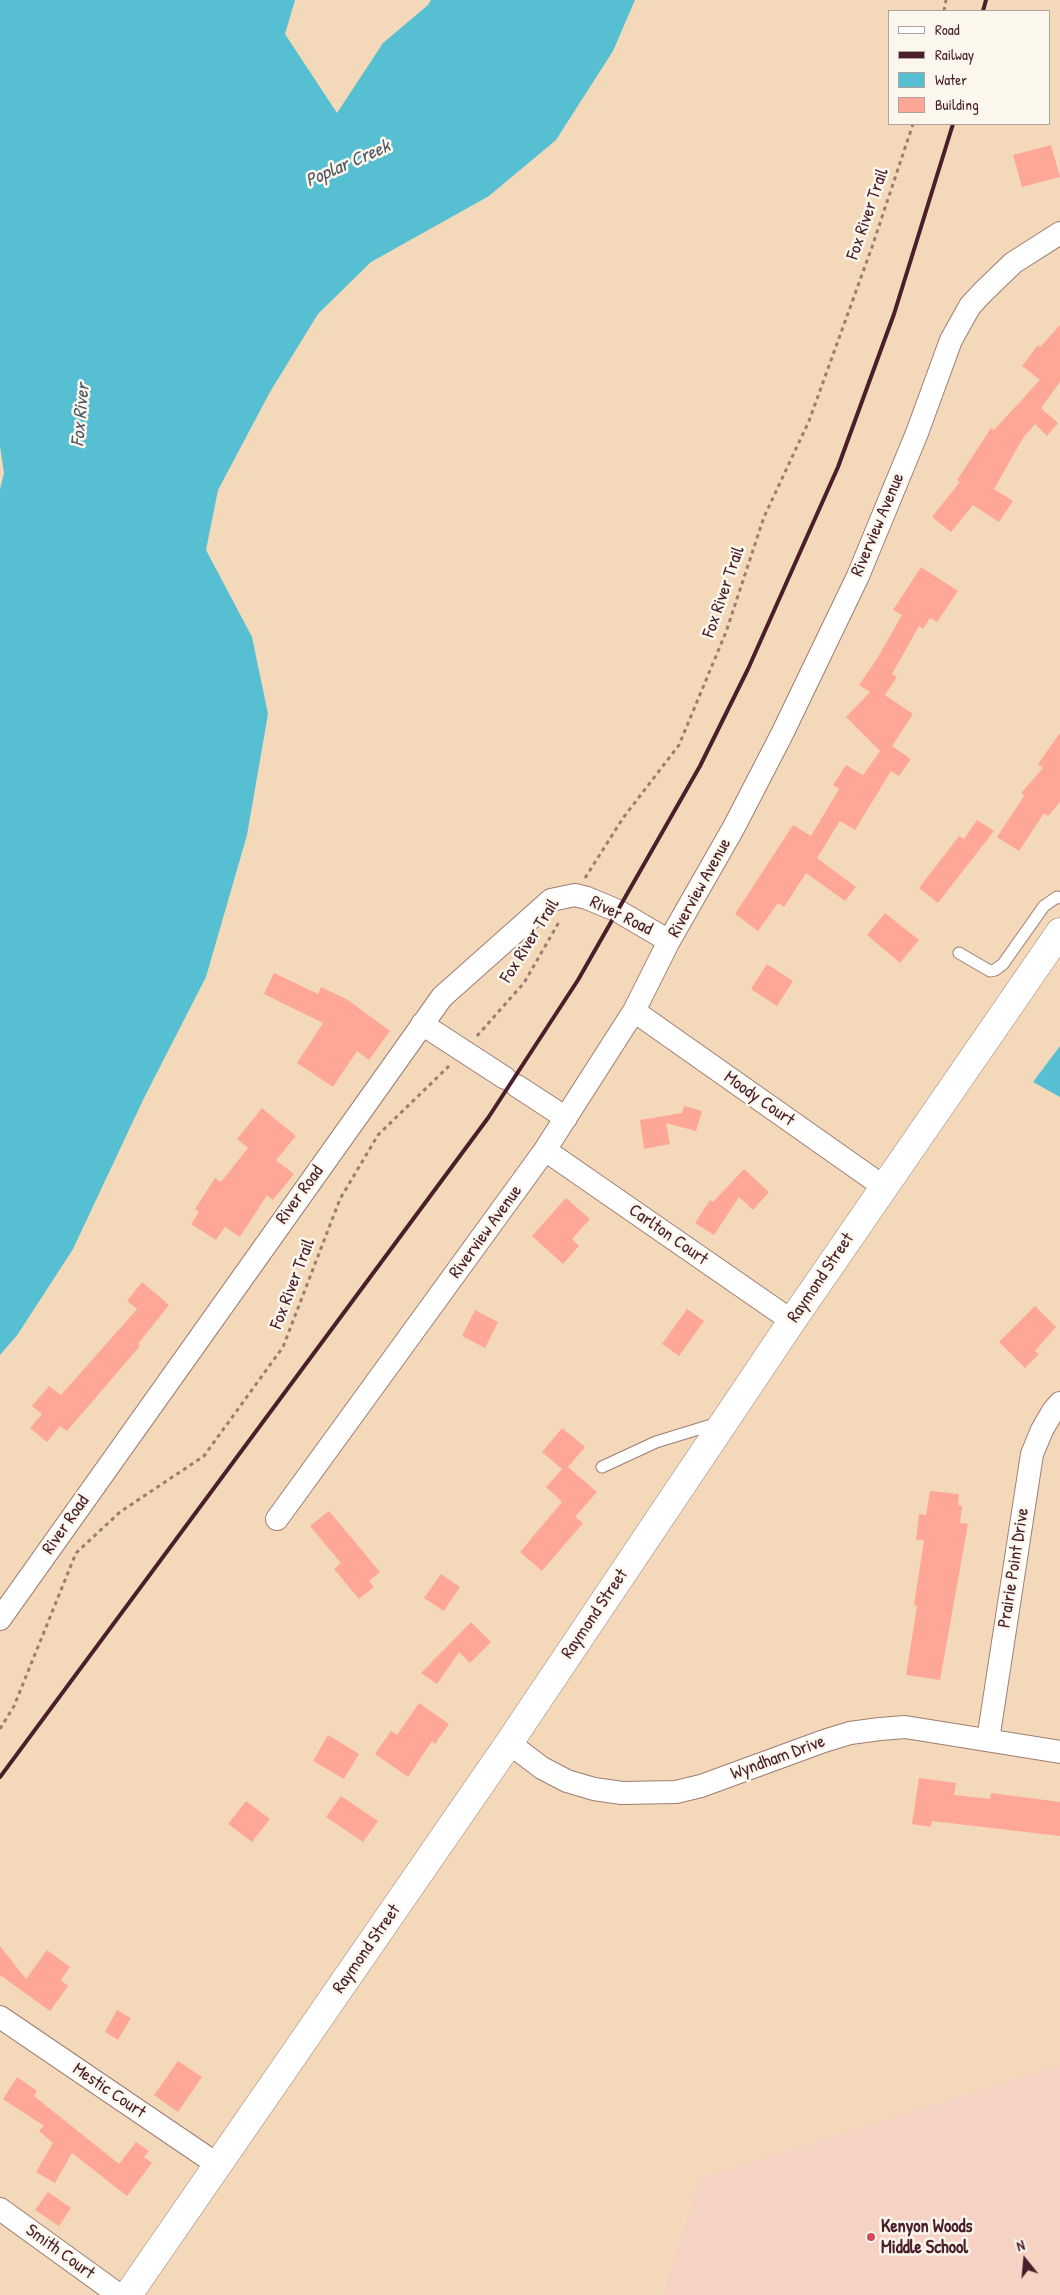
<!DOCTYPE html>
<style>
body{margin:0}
#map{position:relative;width:1060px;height:2295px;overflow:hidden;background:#f3d9ba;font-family:"Patrick Hand",sans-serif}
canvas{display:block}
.legend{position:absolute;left:888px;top:10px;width:162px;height:115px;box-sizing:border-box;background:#fbf7ec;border:1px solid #b4a19f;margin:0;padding:6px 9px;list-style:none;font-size:15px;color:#4a1f2b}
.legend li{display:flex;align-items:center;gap:10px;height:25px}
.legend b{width:25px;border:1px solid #b4a19f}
.north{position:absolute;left:1000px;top:2235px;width:50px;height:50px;-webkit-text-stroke:4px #fbf7ec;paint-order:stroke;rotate:343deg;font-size:14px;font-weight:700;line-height:20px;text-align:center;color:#4a1f2b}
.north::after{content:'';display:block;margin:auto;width:18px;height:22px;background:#4a1f2b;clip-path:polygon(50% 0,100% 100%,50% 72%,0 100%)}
</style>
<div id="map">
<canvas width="1060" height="2295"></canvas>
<ul class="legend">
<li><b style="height:6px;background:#fff"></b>Road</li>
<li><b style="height:6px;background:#4a1f2b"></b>Railway</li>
<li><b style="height:14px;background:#56c0d2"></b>Water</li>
<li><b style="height:14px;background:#fea796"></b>Building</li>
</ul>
<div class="north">N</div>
</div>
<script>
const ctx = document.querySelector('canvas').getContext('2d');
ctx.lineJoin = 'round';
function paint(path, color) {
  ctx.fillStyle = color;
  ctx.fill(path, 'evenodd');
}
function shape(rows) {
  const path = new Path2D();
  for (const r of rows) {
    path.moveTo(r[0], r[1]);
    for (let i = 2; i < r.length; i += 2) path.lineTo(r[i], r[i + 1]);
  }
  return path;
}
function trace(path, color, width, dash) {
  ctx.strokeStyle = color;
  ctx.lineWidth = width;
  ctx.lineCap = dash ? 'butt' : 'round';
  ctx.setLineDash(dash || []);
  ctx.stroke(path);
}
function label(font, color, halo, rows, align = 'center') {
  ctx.font = font + ' "Patrick Hand",sans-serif';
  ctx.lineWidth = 5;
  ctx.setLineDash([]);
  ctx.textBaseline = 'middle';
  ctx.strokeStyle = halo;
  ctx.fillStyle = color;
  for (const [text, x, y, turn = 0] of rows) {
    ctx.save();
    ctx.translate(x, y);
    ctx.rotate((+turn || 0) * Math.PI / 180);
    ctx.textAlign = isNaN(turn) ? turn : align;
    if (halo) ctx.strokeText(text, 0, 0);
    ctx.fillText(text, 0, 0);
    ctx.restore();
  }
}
const built = shape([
 [1060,2065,1060,2295,663,2295,700,2178]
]);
const water = shape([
 [0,0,295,0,285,34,337,113,383,43,428,5,431,0,635,0,613,51,556,140,489,196,371,262,318,314,270,392,218,490,206,550,252,637,268,714,247,835,206,977,144,1098,73,1249,18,1334,0,1355,0,489,4,473,0,446],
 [1060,1046,1060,1097,1033,1082]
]);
const building = shape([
 [1051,145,1060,177,1022,187,1013,155],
 [1060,325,1060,382,1041,408,1058,423,1047,436,1035,424,1023,438,994,489,1013,501,999,522,973,505,951,532,932,517,960,482,957,480,991,428,994,430,1040,380,1022,366,1038,345,1040,347],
 [921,567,958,591,937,622,930,618,923,629,919,626,892,674,897,677,885,695,913,714,892,746,911,759,899,776,891,771,855,830,840,821,817,858,856,887,845,901,806,873,784,907,778,903,758,931,735,914,793,825,811,836,839,789,833,785,846,765,863,775,880,751,846,717,870,692,859,685,878,657,902,615,893,610],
 [1060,733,1060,802,1048,816,1044,813,1019,851,997,837,1024,796,1021,793,1043,768,1038,764],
 [977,820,994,831,938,903,919,888,959,836,964,839],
 [885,913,919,940,900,963,867,935],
 [767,964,793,981,777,1006,751,989],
 [274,973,318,994,321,987,348,1000,390,1031,369,1060,357,1051,333,1087,297,1063,323,1023,264,994],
 [684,1106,702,1111,696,1131,666,1123,670,1144,644,1149,640,1120,682,1113],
 [262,1108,296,1136,276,1160,294,1174,273,1200,267,1195,240,1237,225,1227,216,1240,191,1224,199,1212,195,1209,215,1178,221,1182,248,1148,237,1139],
 [744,1169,769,1192,753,1210,739,1197,714,1235,695,1223,710,1200,713,1202],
 [566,1198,590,1219,572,1239,579,1246,563,1264,532,1236],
 [142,1282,169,1305,138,1344,140,1346,67,1431,60,1426,47,1442,30,1428,42,1414,32,1406,49,1386,61,1395,137,1309,127,1301],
 [1035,1306,1056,1327,1035,1351,1039,1354,1025,1368,999,1342],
 [687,1309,704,1321,679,1356,662,1344],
 [475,1310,498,1322,485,1348,462,1336],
 [562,1428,585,1447,568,1467,597,1492,575,1517,583,1523,542,1571,520,1552,562,1502,546,1487,562,1469,542,1452],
 [930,1491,959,1494,958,1505,962,1506,960,1523,968,1524,940,1680,906,1675,917,1606,914,1605,924,1540,916,1540,919,1514,926,1515],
 [329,1511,380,1572,369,1581,374,1587,359,1599,334,1569,341,1563,310,1526],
 [441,1574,460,1587,444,1611,424,1598],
 [471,1622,491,1642,470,1663,459,1652,437,1684,421,1673],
 [419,1703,449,1724,435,1744,432,1741,408,1777,375,1754,391,1731,397,1735],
 [328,1735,359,1754,344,1779,313,1761],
 [919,1778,956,1783,954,1795,990,1799,991,1793,1060,1802,1060,1836,932,1821,931,1827,912,1824],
 [341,1796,378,1821,363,1842,326,1817],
 [246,1801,270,1819,252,1842,228,1824],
 [0,1946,26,1979,47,1950,70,1967,61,1980,68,1986,50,2011,0,1975],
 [117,2010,131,2018,118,2040,105,2032],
 [178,2061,202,2077,178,2112,154,2095],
 [17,2077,37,2091,34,2096,119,2164,136,2142,149,2151,144,2157,152,2163,127,2196,72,2153,55,2183,36,2172,53,2143,39,2131,44,2126,3,2099],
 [48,2192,71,2208,59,2226,35,2210]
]);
const path = shape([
 [944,11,946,0],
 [585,878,623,818,679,745,726,632,764,517,809,421,872,247,913,124],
 [477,1036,524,983,559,922],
 [0,1729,14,1706,76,1553,120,1512,204,1456,283,1347,340,1199,378,1135,449,1066]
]);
const service = shape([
 [959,953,990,971,995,970,1003,964,1044,906,1057,897,1060,898],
 [602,1467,656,1442,718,1423]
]);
const minor = shape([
 [634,1011,884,1187],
 [422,1024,505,1078],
 [517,1086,566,1118],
 [545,1150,792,1321],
 [277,1519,545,1150,634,1011,669,941,734,827,782,734,858,576,917,433,951,340,970,306,983,292,1013,263,1060,233],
 [0,1619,442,997,551,900,575,895,587,898,618,911,669,941],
 [988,1740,1032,1454,1042,1430,1053,1411,1060,1403],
 [509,1743,542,1768,567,1781,594,1789,622,1793,676,1792,701,1786,824,1741,850,1733,880,1729,905,1727,1060,1752],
 [0,2017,218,2165],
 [0,2209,119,2295]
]);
const tertiary = shape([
 [128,2295,509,1743,792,1321,1060,932]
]);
const rail = shape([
 [983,11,986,0],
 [0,1777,488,1118,578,980,700,766,748,669,838,467,894,314,953,124]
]);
const markers = [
 [871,2237,5,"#d1495b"]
];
const streetNames = [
 ["Fox River Trail",868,214,-71],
 ["Riverview Avenue",878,525,-67],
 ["Fox River Trail",724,592,-71],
 ["Riverview Avenue",700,888,-61],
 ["River Road",621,916,26],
 ["Fox River Trail",530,941,-58],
 ["Moody Court",759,1099,35],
 ["River Road",300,1195,-54],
 ["Riverview Avenue",486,1232,-54],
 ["Carlton Court",668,1235,35],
 ["Raymond Street",821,1278,-56],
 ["Fox River Trail",293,1284,-69],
 ["River Road",66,1525,-55],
 ["Prairie Point Drive",1014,1568,-81],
 ["Raymond Street",595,1614,-56],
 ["Wyndham Drive",778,1758,-20],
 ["Raymond Street",367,1949,-55],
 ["Mestic Court",109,2091,34],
 ["Smith Court",60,2252,36]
];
const poiNames = [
 ["Kenyon Woods",881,2227],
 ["Middle School",881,2248]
];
const waterNames = [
 ["Poplar Creek",348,164,-24],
 ["Fox River",81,415,-85]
];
paint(built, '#f6d2c4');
paint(water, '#56c0d2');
paint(building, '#fea796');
trace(service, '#9e7c72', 13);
trace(minor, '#9e7c72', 24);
trace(tertiary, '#9e7c72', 29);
trace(path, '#9e7c72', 3, [4, 4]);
trace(service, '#fff', 11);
trace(minor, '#fff', 22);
trace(tertiary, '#fff', 28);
trace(rail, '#4a1f2b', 4);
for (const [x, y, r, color] of markers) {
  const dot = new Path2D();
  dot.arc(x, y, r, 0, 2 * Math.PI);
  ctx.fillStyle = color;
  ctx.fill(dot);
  trace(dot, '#fbf7ec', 2);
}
label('18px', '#4a1f2b', '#fbf7ec', streetNames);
label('bold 18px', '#4a1f2b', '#fbf7ec', poiNames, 'left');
label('italic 19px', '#4e5765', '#fbf7ec', waterNames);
</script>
